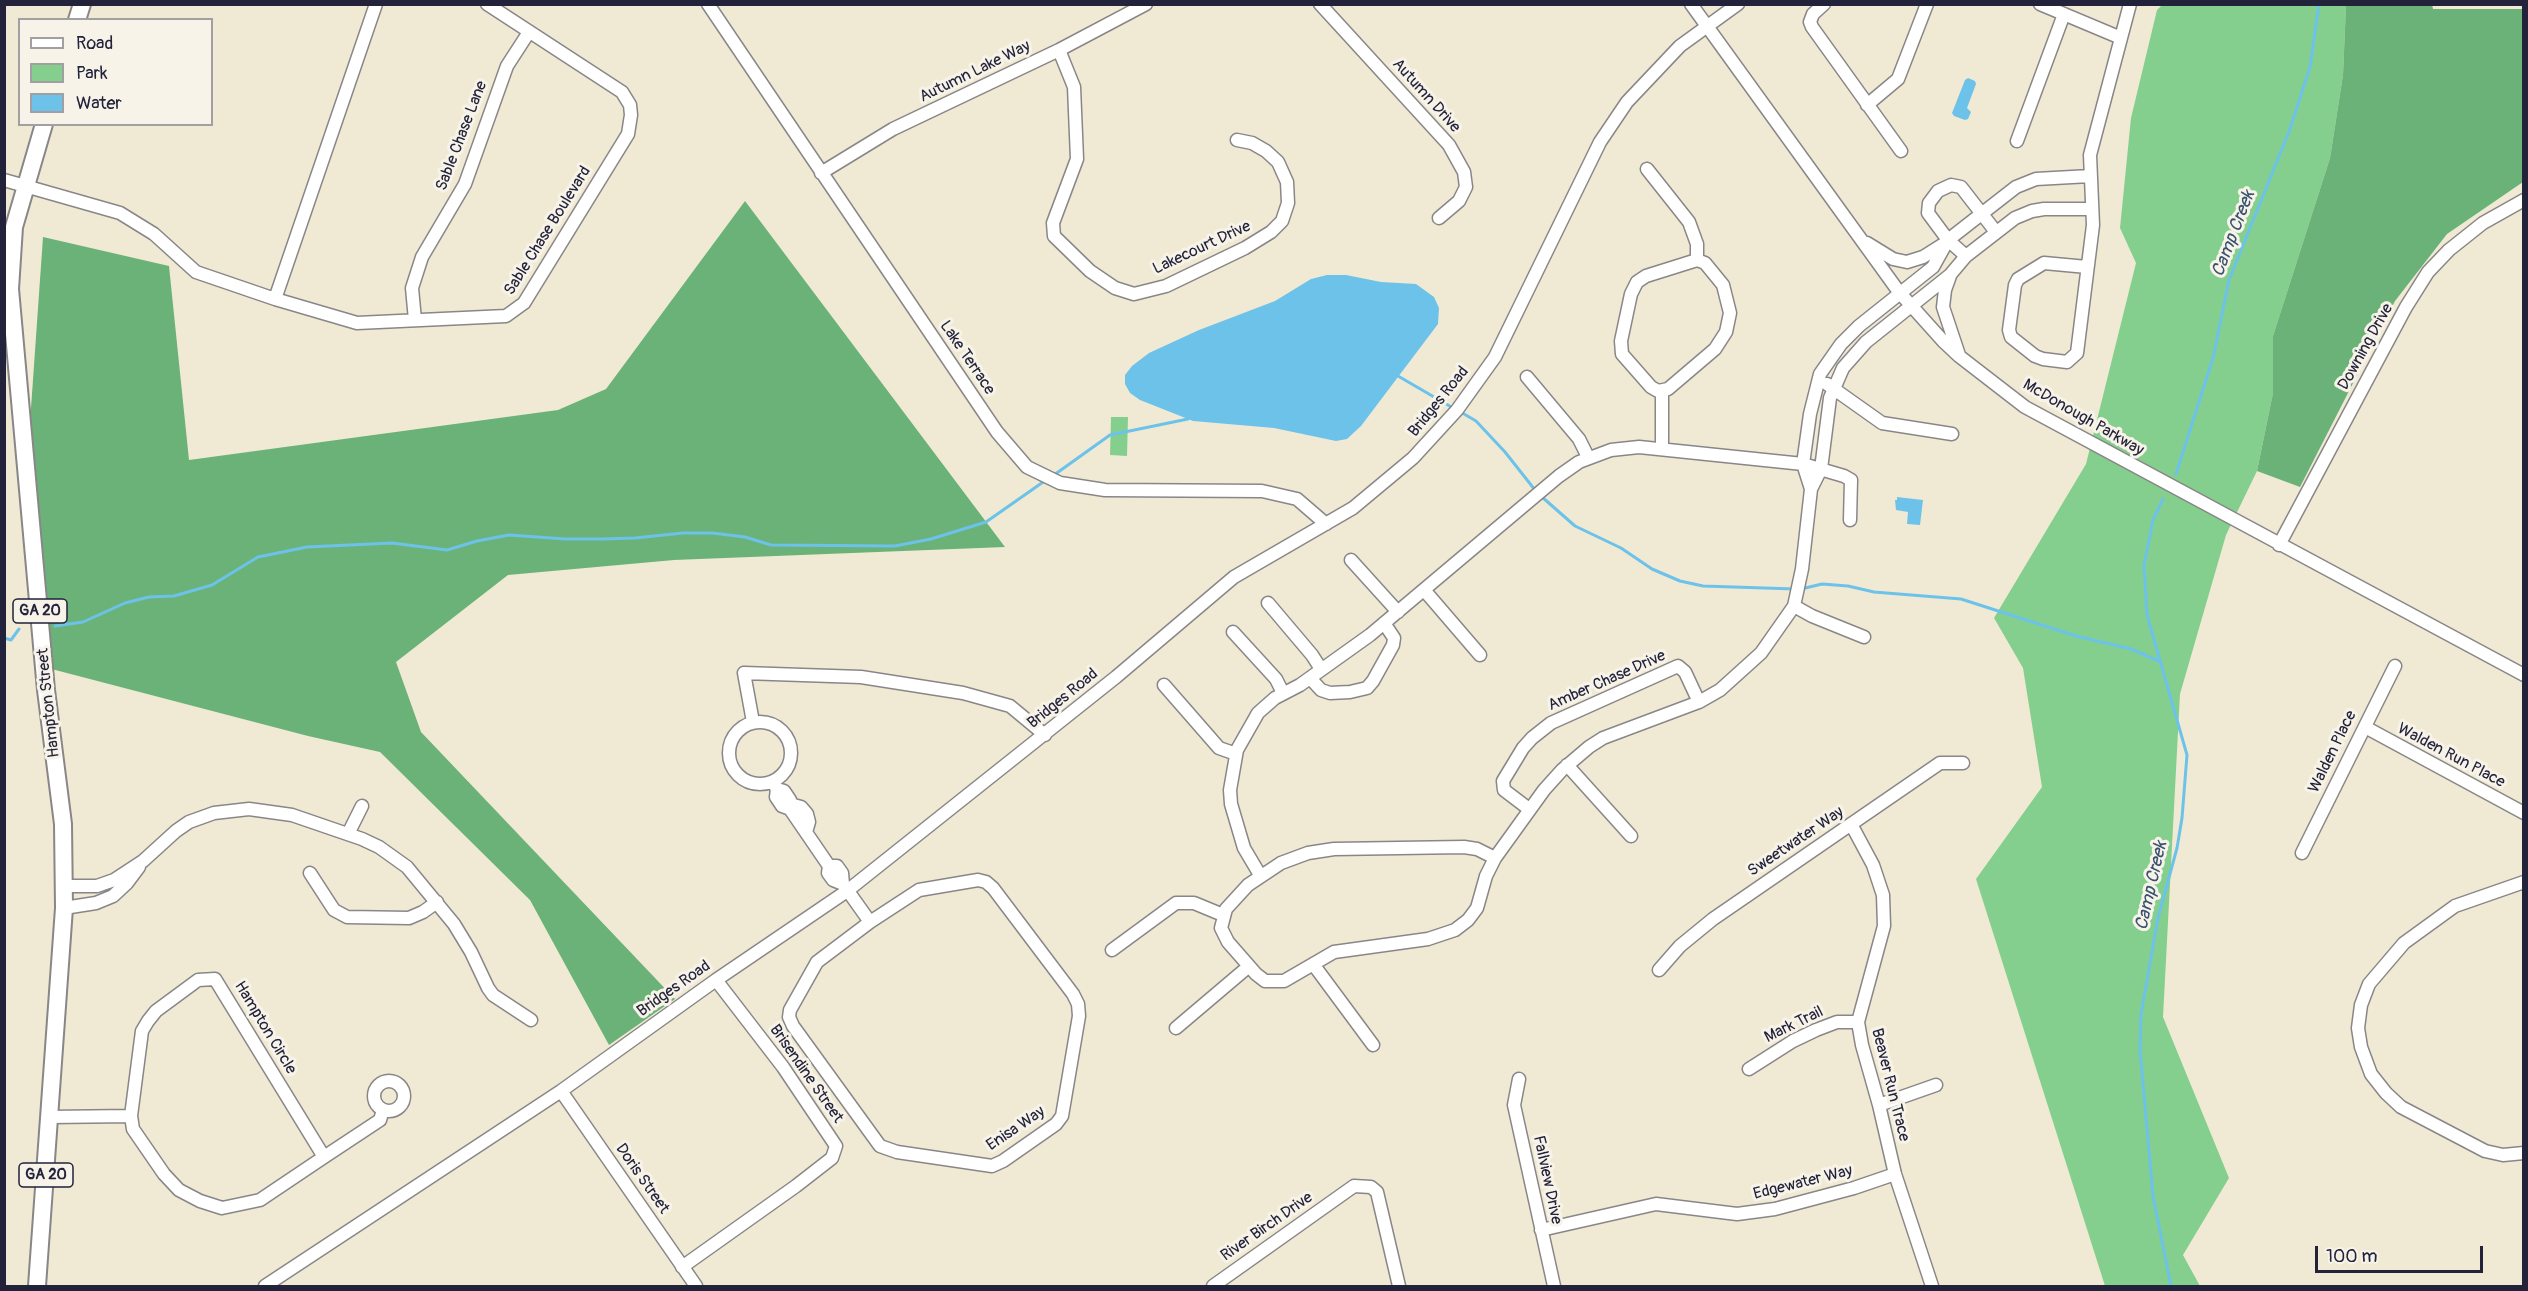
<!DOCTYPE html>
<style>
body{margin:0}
#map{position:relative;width:2528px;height:1291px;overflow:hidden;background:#f0ead4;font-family:Pangolin,sans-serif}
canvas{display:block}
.frame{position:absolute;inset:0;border:6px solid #22223b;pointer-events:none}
.legend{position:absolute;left:18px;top:18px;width:195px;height:108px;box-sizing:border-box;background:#f7f3e8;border:2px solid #a29fa3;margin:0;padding:8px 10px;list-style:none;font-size:18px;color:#22223b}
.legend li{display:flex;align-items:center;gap:12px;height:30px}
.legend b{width:30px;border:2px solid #a29fa3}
.scale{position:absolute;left:2315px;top:1246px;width:168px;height:27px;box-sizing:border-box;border:3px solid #22223b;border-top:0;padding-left:8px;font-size:18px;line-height:21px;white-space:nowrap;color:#22223b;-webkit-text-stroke:4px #f7f3e8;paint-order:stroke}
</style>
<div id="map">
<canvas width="2528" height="1291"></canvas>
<div class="frame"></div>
<ul class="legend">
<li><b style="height:8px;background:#fff"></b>Road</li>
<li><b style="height:16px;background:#84cf8d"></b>Park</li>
<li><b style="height:16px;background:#6dc2ea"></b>Water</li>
</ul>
<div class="scale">100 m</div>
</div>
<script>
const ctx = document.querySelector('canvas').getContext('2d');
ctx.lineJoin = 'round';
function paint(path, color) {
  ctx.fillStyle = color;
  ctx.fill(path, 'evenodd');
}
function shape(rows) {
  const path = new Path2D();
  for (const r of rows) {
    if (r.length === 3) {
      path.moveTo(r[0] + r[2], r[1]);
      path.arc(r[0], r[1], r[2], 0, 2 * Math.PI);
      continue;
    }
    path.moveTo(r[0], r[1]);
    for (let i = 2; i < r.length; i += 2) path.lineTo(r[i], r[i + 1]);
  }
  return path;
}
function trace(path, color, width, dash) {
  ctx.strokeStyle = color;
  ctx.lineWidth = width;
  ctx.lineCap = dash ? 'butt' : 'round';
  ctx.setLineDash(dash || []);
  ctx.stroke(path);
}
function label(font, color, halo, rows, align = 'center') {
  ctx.font = font + ' Pangolin,sans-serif';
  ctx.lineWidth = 6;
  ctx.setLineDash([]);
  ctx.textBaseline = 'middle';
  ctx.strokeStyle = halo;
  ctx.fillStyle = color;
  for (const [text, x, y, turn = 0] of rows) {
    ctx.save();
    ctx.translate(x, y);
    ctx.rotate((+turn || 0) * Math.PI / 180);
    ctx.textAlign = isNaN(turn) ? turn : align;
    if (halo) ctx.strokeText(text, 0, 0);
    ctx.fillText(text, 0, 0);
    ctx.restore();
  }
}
const green = shape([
 [2163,4,2346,5,2343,75,2330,158,2273,336,2273,393,2257,471,2226,535,2180,694,2163,1017,2229,1178,2183,1255,2200,1286,2105,1286,1976,879,2042,787,2023,668,1994,618,2086,464,2136,263,2120,228,2131,118,2157,10],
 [1111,417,1128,417,1127,456,1110,455]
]);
const forest = shape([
 [2432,4,2433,9,2523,9,2523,182,2447,234,2395,301,2300,487,2257,471,2273,393,2273,336,2330,158,2343,75,2346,5],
 [745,201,1005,547,674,560,508,575,396,662,421,732,675,999,609,1045,530,900,380,752,308,736,40,666,27,465,43,237,169,266,189,460,558,410,606,389]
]);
const water = shape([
 [1968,78,1975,81,1976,84,1967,108,1971,112,1968,119,1965,120,1954,116,1952,113,1965,80],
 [1327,275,1346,275,1381,282,1416,284,1434,297,1439,308,1438,324,1361,426,1347,439,1336,441,1274,428,1193,421,1140,400,1130,393,1125,384,1125,375,1132,366,1149,353,1199,330,1275,301,1311,279],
 [1897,497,1923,500,1920,525,1907,524,1908,512,1896,510,1895,500,1897,500]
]);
const stream = shape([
 [1398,376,1453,408],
 [1459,411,1476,421,1505,452,1535,490],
 [2176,474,2213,358,2229,280,2290,129,2310,67,2319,4],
 [1054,475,1110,435,1188,419],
 [1542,497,1575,526,1621,548,1652,569,1680,581,1703,586,1795,589],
 [2163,499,2153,520,2144,565,2147,615,2187,755,2182,818,2177,848,2158,918,2141,1014,2140,1050,2153,1196,2171,1286],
 [1801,589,1822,584,1848,586,1874,592,1961,599,2076,636,2131,649,2161,662],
 [55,626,83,622,125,603,149,597,174,596,212,585,258,557,307,547,392,543,447,550,477,541,509,535,565,539,602,539,635,538,683,533,712,533,745,537,771,545,895,546,931,539,986,522,1046,480],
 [4,638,11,640,19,629]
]);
const minor = shape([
 [708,4,997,432,1027,467,1060,483,1105,490,1262,491,1297,499,1326,524],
 [1320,4,1449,145,1464,172,1466,187,1459,201,1439,218],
 [1691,4,1899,292,1943,341,1959,356,2025,407,2524,675],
 [1824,4,1813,14,1810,22,1812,27,1901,151],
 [2040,4,2121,38],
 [1059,50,1074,87,1077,159,1053,223,1054,236,1090,271,1115,288,1134,294,1166,286,1245,248,1271,232,1282,221,1288,203,1287,182,1278,162,1266,151,1252,143,1237,140],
 [1867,105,1898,79,1927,4],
 [2017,141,2064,14],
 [1647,169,1689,222,1697,244,1697,260],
 [821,173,893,129,1059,50,1146,4],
 [4,180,120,213,154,234,196,272,275,299,357,323,506,316,524,303,628,134,631,115,630,105,622,92,487,4],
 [1867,243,1893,259,1907,262,1923,257,1942,245],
 [1966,256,1948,240,1928,213,1929,203,1938,191,1951,185,1961,187,1996,232],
 [1697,260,1705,263,1723,285,1730,313,1726,332,1715,349,1668,389,1658,391,1651,387,1622,354,1621,341,1631,294,1637,282,1646,276,1697,260],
 [2087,267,2044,263,2018,279,2015,285,2009,330,2011,337,2035,356,2043,359,2067,362,2077,353,2093,225,2090,155,2130,4],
 [1950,276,1945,290,1943,307,1959,355],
 [275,299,376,4],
 [415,320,412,288,422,257,465,184,507,66,529,32],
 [1527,377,1579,439,1588,457],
 [1827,384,1882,423,1952,434],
 [1662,392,1662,449],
 [1811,489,1803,464,1810,414,1820,374,1841,344,1859,326,1933,267,1948,240,2016,187,2036,179,2090,176],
 [2279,545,2406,307,2428,272,2449,250,2483,223,2524,200],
 [1351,560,1398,612],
 [1425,591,1480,655],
 [1268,603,1312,655,1321,669],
 [1794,606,1812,616,1864,637],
 [1233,632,1276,679,1283,693],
 [1310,678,1321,690,1330,693,1350,692,1367,688,1373,681,1393,645,1394,638,1384,623],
 [1164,685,1219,748,1236,754],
 [760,753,31],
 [753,722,744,673,861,677,963,693,1010,706,1045,735],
 [2365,727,2524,813],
 [1567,765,1631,836],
 [773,783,777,789,776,797,782,806,790,809],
 [777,789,784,791,790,800,790,809,829,866,828,873,833,880,843,884],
 [790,804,801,807,807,814,809,822,806,832],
 [1529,809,1504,790,1503,781,1523,748,1532,738,1551,723,1678,666,1685,672,1699,702],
 [1851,824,1873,865,1883,895,1884,926,1858,1022,1862,1045,1879,1105,1895,1174,1932,1286],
 [348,834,362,806],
 [2302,853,2395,666],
 [1495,858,1486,876,1477,908,1468,920,1455,930,1428,939,1334,952,1284,981,1265,981,1256,974,1228,942,1221,928,1226,909,1248,885,1281,863,1308,853,1334,849,1464,847,1477,849,1495,858,1544,790,1562,770,1589,747,1603,738,1699,702,1720,690,1761,653,1794,606,1802,569,1811,489,1821,469,1830,398,1843,368,1866,342,1950,275,1966,256,2015,218,2032,211,2044,209,2092,209],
 [829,866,837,866,842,873,843,884,870,922],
 [310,873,334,910,347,917,409,918,423,912,437,902],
 [1260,875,1244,848,1231,804,1230,790,1237,750,1258,713,1275,698,1300,685,1370,635,1559,476,1579,462,1611,450,1639,447,1803,464,1844,476,1851,480,1850,520],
 [978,880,986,882,993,888,1073,994,1078,1004,1079,1016,1062,1116,1056,1124,1003,1161,992,1166,897,1152,880,1146,793,1026,789,1017,790,1010,817,962,870,922,919,890,978,880],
 [2524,882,2455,906,2404,943,2369,984,2361,1005,2358,1028,2361,1047,2371,1074,2386,1093,2401,1107,2485,1151,2503,1155,2524,1153],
 [64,886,97,886,114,880,143,861,176,831,189,822,214,813,249,809,292,815,362,839,379,847,407,867,454,924,471,952,488,988,493,995,531,1020],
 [64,908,96,903,113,896,127,883,139,867],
 [1112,950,1176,903,1194,903,1223,915],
 [1313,964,1373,1045],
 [1659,970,1680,946,1713,919,1940,763,1963,763],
 [1176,1028,1248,967],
 [1749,1069,1793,1041,1816,1030,1837,1022,1858,1022],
 [1519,1079,1514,1105,1554,1286],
 [389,1096,15],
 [561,1091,696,1286],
 [1879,1105,1936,1085],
 [50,1117,131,1116],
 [324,1157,215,979,198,980,156,1011,148,1021,142,1031,131,1116,133,1129,164,1174,179,1190,200,1201,222,1208,260,1200,324,1157,380,1120,383,1110],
 [1541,1230,1656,1204,1737,1214,1775,1209,1854,1188,1895,1174],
 [682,1267,796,1186,832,1158,836,1146,783,1067,716,980],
 [265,1286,561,1091,716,980,847,891,1116,677,1234,577,1353,508,1413,458,1457,410,1495,357,1600,142,1627,102,1680,46,1738,4],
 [1213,1286,1354,1186,1371,1187,1377,1192,1399,1286]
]);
const major = shape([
 [77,20,82,4],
 [37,1286,64,908,63,824,46,690,10,289,14,227,44,124]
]);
const shields = [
 [40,611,54],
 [46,1175,54]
];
const shieldNames = [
 ["GA 20",40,611],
 ["GA 20",46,1175]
];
const streetNames = [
 ["Autumn Lake Way",975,72,-26],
 ["Autumn Drive",1426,96,48],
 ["Sable Chase Lane",462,136,-69],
 ["Sable Chase Boulevard",548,231,-58],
 ["Lakecourt Drive",1202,248,-25],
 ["Downing Drive",2366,347,-61],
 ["Lake Terrace",967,358,56],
 ["Bridges Road",1439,402,-51],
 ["McDonough Parkway",2083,418,30],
 ["Amber Chase Drive",1607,681,-24],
 ["Bridges Road",1063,699,-39],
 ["Hampton Street",49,703,-96],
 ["Walden Place",2333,752,-64],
 ["Walden Run Place",2451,756,28],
 ["Sweetwater Way",1796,842,-34],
 ["Bridges Road",674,989,-35],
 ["Mark Trail",1794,1025,-26],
 ["Hampton Circle",265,1028,59],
 ["Brisendine Street",806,1074,55],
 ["Beaver Run Trace",1890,1085,76],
 ["Enisa Way",1016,1129,-34],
 ["Doris Street",642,1179,55],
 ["Fallview Drive",1547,1180,78],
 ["Edgewater Way",1803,1183,-14],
 ["River Birch Drive",1267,1227,-35]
];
const waterNames = [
 ["Camp Creek",2234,234,-69],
 ["Camp Creek",2152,886,-77]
];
paint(green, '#84cf8d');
paint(forest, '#6bb278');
paint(water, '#6dc2ea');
trace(stream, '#6dc2ea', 3);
trace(minor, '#898688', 15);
trace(major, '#898688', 20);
trace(minor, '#fff', 12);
trace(major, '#fff', 16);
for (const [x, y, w] of shields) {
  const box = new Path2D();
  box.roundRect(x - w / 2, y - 12, w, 24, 4.5);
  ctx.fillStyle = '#f7f3e8';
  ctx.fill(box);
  trace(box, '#22223b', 1.5);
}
label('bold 15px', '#22223b', null, shieldNames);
label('16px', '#22223b', '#f7f3e8', streetNames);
label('italic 18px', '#385270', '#f7f3e8', waterNames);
</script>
